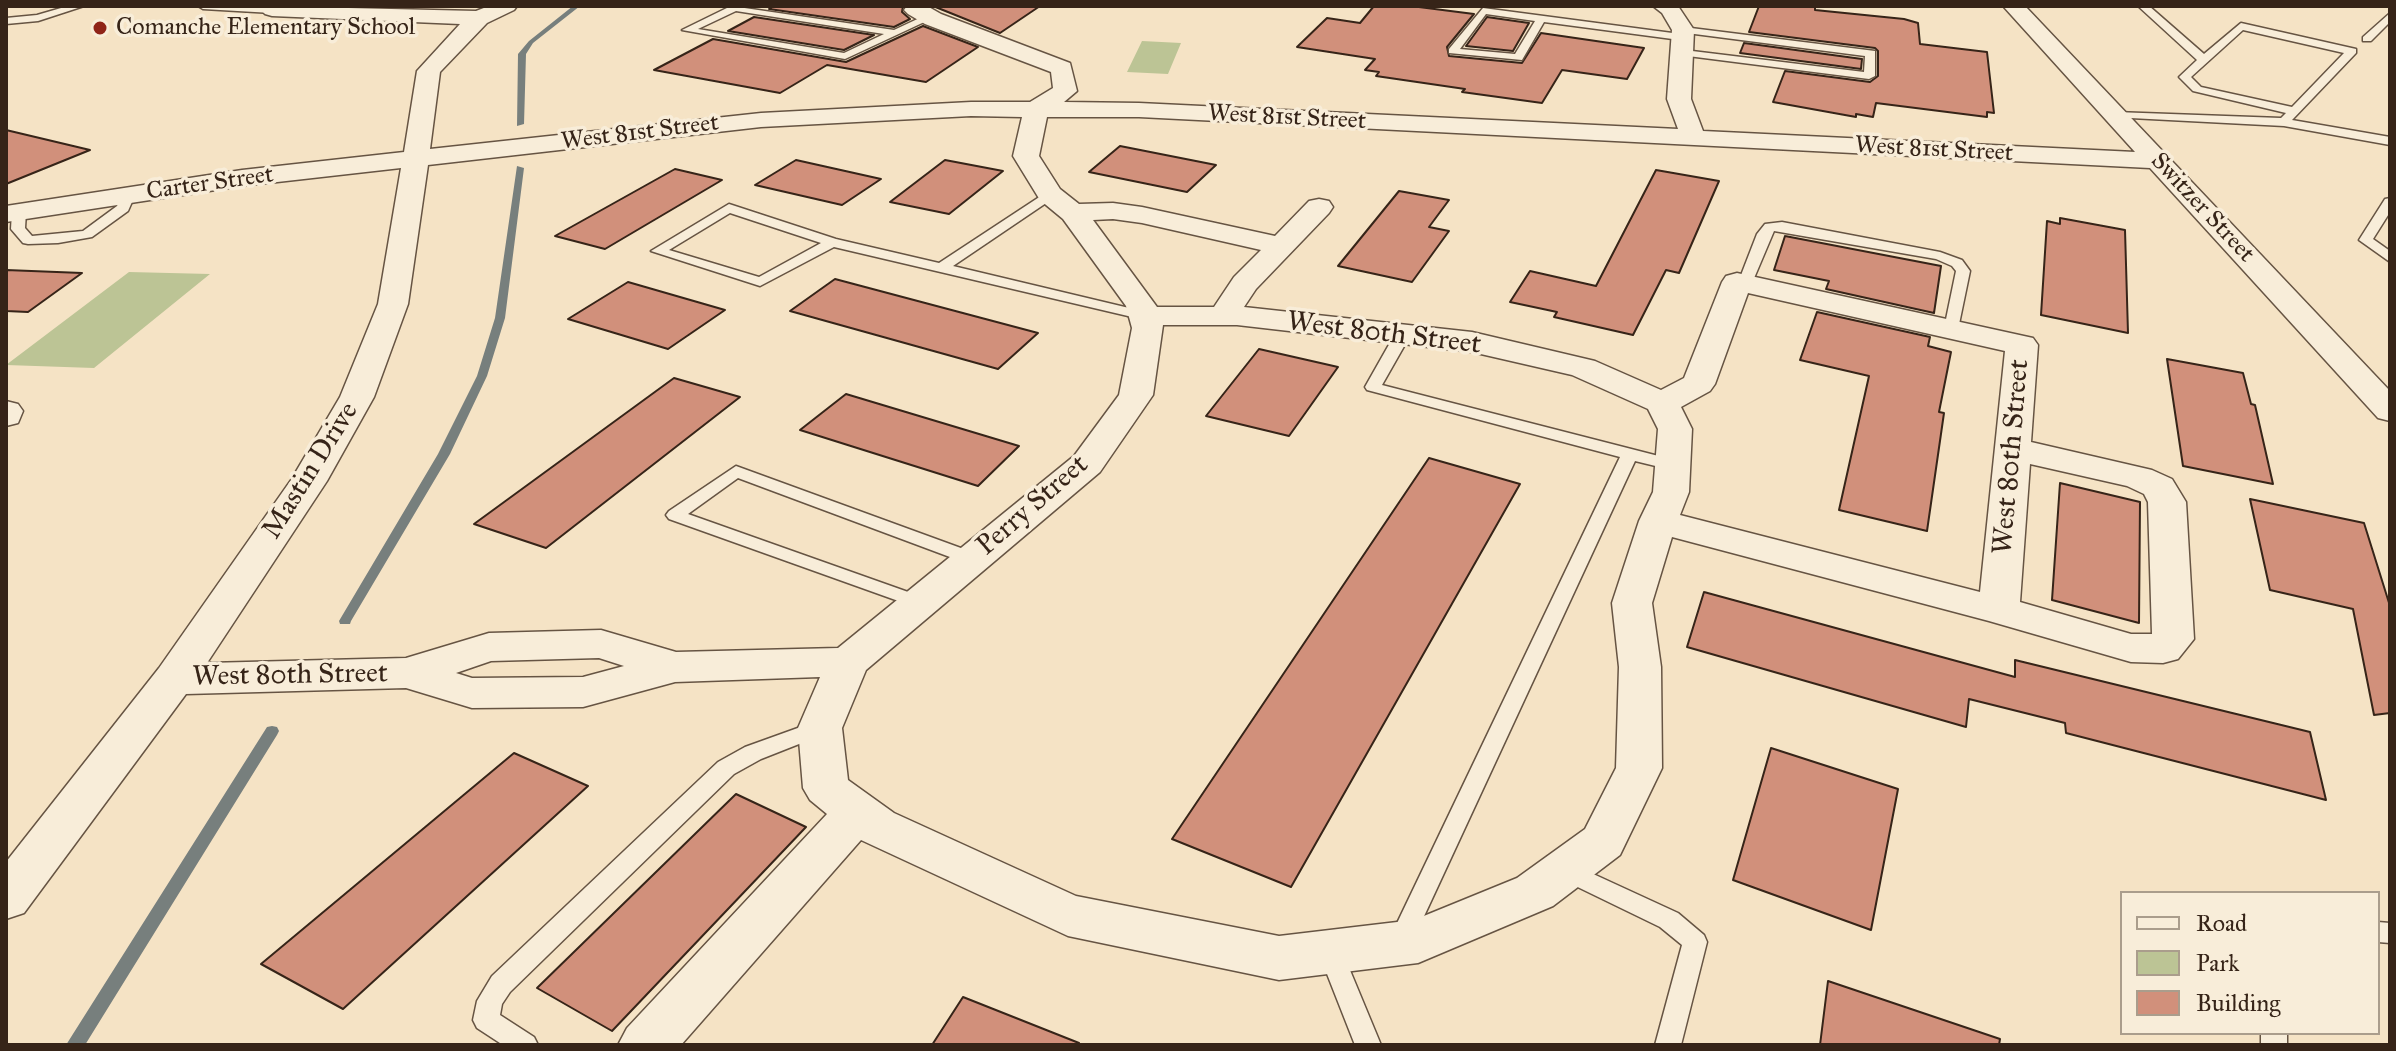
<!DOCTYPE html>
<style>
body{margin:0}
#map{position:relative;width:2396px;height:1051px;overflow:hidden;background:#f5e3c5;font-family:"IM FELL Great Primer",serif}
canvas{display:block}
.frame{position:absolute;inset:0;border:8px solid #362418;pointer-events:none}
.legend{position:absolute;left:2120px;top:891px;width:260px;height:144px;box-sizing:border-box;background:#f8edd9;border:2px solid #aa9d8c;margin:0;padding:10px 14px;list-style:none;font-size:24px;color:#362418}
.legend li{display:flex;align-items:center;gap:16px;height:40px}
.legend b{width:40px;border:2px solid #aa9d8c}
</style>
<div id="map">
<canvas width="2396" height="1051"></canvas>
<div class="frame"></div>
<ul class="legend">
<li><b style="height:10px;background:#f8edd9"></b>Road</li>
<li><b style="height:22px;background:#bcc495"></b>Park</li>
<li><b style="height:22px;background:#d1907b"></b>Building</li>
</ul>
</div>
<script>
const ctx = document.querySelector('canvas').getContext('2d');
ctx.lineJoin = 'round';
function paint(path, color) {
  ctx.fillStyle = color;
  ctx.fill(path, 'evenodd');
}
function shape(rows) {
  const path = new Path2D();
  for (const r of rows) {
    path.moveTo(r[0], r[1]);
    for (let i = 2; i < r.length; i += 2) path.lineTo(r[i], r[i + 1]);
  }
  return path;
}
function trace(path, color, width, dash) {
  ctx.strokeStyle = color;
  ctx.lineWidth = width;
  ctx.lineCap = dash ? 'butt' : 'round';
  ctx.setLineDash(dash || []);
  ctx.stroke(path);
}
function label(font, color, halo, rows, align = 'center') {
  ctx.font = font + ' "IM FELL Great Primer",serif';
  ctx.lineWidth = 7;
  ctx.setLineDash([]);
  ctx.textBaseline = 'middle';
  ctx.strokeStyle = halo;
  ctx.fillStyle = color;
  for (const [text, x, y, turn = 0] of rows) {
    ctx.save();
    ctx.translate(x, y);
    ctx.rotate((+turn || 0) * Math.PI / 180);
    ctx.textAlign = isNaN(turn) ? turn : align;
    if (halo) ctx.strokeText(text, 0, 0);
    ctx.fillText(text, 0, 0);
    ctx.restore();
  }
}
const green = shape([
 [1142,41,1181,43,1168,74,1127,72],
 [129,272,210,274,94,368,6,365]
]);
const stream = shape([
 [573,6,580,6,533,43,526,54,524,124,517,126,518,54,529,41,573,6],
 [517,166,524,168,505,318,487,376,450,454,351,621,350,624,340,624,339,621,438,454,477,376,495,318,517,166],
 [272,726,277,727,279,731,277,735,85,1045,66,1045,267,727,272,726]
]);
const building = shape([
 [774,6,903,6,902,12,910,19,894,27,769,9,774,6],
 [933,6,1040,6,1000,33,933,6],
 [1374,6,1411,6,1474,14,1447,47,1449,56,1522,63,1541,33,1644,48,1627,79,1562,70,1542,103,1462,92,1465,89,1376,76,1379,72,1365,70,1375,59,1297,47,1327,18,1360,23,1374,6],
 [1759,6,1815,6,1815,10,1904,19,1918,23,1920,44,1987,52,1994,113,1987,112,1987,117,1876,103,1873,117,1856,114,1856,117,1773,102,1785,71,1870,82,1878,76,1878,51,1875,48,1749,32,1759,6],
 [754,17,874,35,844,50,728,31,754,17],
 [1487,17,1529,23,1513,51,1466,46,1487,17],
 [923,26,978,47,926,82,827,65,780,93,654,70,713,39,846,62,923,26],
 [1744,43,1862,59,1861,69,1740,53,1744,43],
 [6,130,90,150,6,184,6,130],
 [1120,146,1216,165,1187,192,1089,172,1120,146],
 [796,160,881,179,842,205,755,185,796,160],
 [945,160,1003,171,949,214,890,202,945,160],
 [675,169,722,180,605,249,555,236,675,169],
 [1656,170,1719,181,1679,273,1666,270,1633,335,1554,317,1557,312,1510,302,1530,271,1596,286,1656,170],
 [1399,191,1449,200,1429,227,1449,231,1412,282,1338,266,1399,191],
 [2060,218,2125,230,2128,333,2041,315,2047,221,2060,224,2060,218],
 [1785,236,1941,266,1934,313,1826,289,1829,281,1774,270,1785,236],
 [6,270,82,273,28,312,6,311,6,270],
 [835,279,1038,333,998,369,790,311,835,279],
 [628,282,725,310,668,349,568,319,628,282],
 [1817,312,1930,337,1928,346,1951,352,1939,412,1944,413,1927,531,1839,510,1869,376,1800,360,1817,312],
 [1259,349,1338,367,1289,436,1206,416,1259,349],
 [2167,359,2243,373,2251,404,2255,405,2273,484,2183,466,2167,359],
 [674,378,740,397,546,548,474,524,674,378],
 [846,394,1019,446,978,486,800,430,846,394],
 [1429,458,1520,484,1291,887,1172,839,1429,458],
 [2060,483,2140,502,2139,623,2052,600,2060,483],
 [2250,499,2364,523,2390,606,2390,713,2374,715,2353,609,2270,590,2250,499],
 [1704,592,2015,677,2015,660,2310,732,2326,800,2066,733,2065,723,1969,699,1966,727,1687,647,1704,592],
 [1771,748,1898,789,1871,930,1733,880,1771,748],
 [514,753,588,786,343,1009,261,964,514,753],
 [736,794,806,827,612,1031,537,988,736,794],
 [1828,981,2000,1039,1999,1045,1820,1045,1828,981],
 [963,997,1079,1043,1079,1045,932,1045,963,997]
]);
const lane = shape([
 [68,6,84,6,38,21,6,24,6,18,37,15,68,6],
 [198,6,255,6,277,10,272,13,203,9,198,6],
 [731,6,894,30,926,15,935,17,845,59,682,30,731,6],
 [736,11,884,34,844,53,698,29,736,11],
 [2138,6,2149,6,2204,54,2241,23,2356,49,2356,53,2292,120,2390,137,2390,145,2284,126,2111,117,2111,113,2115,112,2281,118,2286,113,2193,91,2179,77,2197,60,2138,6],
 [2243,30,2344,53,2292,107,2201,87,2191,77,2243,30],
 [1483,8,1680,34,1685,37,1680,40,1544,22,1522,60,1449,53,1449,49,1483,8],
 [1486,14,1535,21,1515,54,1460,49,1486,14],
 [2390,13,2390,22,2371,41,2363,41,2363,37,2390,13],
 [1683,27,1875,51,1875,76,1869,79,1680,55,1680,51,1684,50,1864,72,1865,56,1679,32,1678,30,1683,27],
 [1050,190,1055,191,1055,197,953,266,1150,313,1150,319,1145,320,834,247,760,286,651,251,729,204,836,239,939,263,1050,190],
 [730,213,821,243,759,277,669,250,730,213],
 [129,191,135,195,128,211,92,237,58,243,28,244,23,243,11,229,12,212,19,208,26,212,25,228,32,236,83,231,117,206,124,192,129,191],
 [2390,198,2390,212,2373,239,2390,251,2390,262,2359,240,2385,199,2390,198],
 [1782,222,1940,252,1962,260,1970,271,1958,329,1951,333,1944,329,1956,271,1952,266,1936,259,1774,231,1752,283,1745,287,1740,286,1738,283,1757,234,1765,224,1782,222],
 [1403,329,1411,334,1382,385,1678,461,1681,465,1672,470,1635,461,1413,940,1410,947,1401,950,1392,947,1389,940,1620,457,1367,390,1365,387,1395,334,1403,329],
 [736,466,980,555,982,559,980,563,966,563,738,478,688,514,925,598,928,602,918,608,669,519,666,515,669,511,736,466],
 [820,720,827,723,831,728,827,733,761,759,734,774,510,992,502,1004,500,1015,534,1037,538,1045,503,1045,477,1028,473,1020,477,1001,492,976,718,762,745,747,820,720],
 [1565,861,1678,913,1704,935,1707,942,1681,1045,1655,1045,1682,945,1660,927,1557,877,1553,870,1557,863,1565,861],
 [2378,922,2390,923,2390,943,2378,942,2378,922],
 [1330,941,1339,944,1342,951,1381,1045,1355,1045,1318,951,1321,944,1330,941],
 [2261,1033,2287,1033,2287,1045,2261,1045,2261,1033]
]);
const street = shape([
 [264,6,476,11,489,6,517,6,514,10,487,23,440,72,430,149,761,113,971,102,1030,102,1053,88,1051,72,925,24,908,14,904,10,907,6,927,6,941,14,1070,63,1077,91,1064,102,1139,103,1678,129,1667,99,1672,30,1662,13,1653,6,1678,6,1694,30,1691,99,1703,131,2135,152,2003,6,2025,6,2390,391,2390,421,2378,418,2150,168,1139,117,1047,117,1039,156,1060,189,1079,204,1113,203,1142,207,1275,236,1309,201,1319,199,1329,201,1333,207,1329,213,1256,289,1244,307,1472,332,1595,361,1661,390,1684,378,1722,282,1726,276,1737,273,2033,338,2038,345,2031,442,2152,470,2172,479,2186,502,2194,639,2178,659,2163,663,2131,662,1989,621,1672,537,1652,603,1661,667,1662,768,1620,855,1553,906,1418,963,1279,980,1068,936,861,840,681,1045,618,1045,627,1028,827,814,810,800,803,788,798,728,820,677,675,682,583,707,472,708,406,688,186,694,24,913,6,919,6,862,159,668,291,480,340,397,378,304,401,168,242,186,6,222,6,206,242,170,404,152,417,71,460,24,272,16,265,14,261,10,264,6],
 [971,116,1022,117,1013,156,1040,200,1063,219,1126,306,1132,328,1119,395,1074,456,838,648,676,652,601,630,489,633,406,658,207,663,327,481,374,397,408,304,428,165,761,127,971,116],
 [1113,219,1142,223,1261,250,1234,277,1214,307,1157,307,1093,220,1113,219],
 [1748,293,2005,351,1980,592,1680,515,1689,492,1692,429,1681,407,1710,391,1715,384,1748,293],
 [1163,325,1237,325,1472,352,1572,375,1648,409,1658,429,1653,492,1639,521,1612,603,1619,667,1616,768,1585,829,1517,878,1414,920,1279,936,1076,896,894,813,848,780,842,728,866,670,1100,472,1153,395,1163,325],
 [2030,464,2127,486,2144,494,2148,502,2152,634,2131,634,2020,602,2030,464],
 [599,658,624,666,583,677,472,678,456,673,491,661,599,658],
 [6,401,18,404,23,411,18,423,6,426,6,401]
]);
const markers = [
 [100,28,8,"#8f2418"]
];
const farPoinames = [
 ["Comanche Elementary School",116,28]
];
const farStreetnames = [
 ["West 81st Street",1287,118,3],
 ["West 81st Street",640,133,-7],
 ["West 81st Street",1934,150,3],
 ["Carter Street",210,184,-8],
 ["Switzer Street",2202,208,47]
];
const streetNames = [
 ["West 80th Street",1384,334,7],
 ["West 80th Street",2012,457,-85],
 ["Mastin Drive",311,471,-58],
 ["Perry Street",1033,506,-41],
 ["West 80th Street",290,676,-1]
];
paint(green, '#bcc495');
paint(stream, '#777f7d');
paint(building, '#d1907b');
trace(building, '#362418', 2);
trace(lane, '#665443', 3);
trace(street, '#665443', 3);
paint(lane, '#f8edd9');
paint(street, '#f8edd9');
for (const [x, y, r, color] of markers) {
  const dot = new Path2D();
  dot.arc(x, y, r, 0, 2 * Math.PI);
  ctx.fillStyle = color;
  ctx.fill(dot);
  trace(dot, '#f8edd9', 3);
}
label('24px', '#362418', '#f8edd9', farPoinames, 'left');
label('24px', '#362418', '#f8edd9', farStreetnames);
label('28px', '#362418', '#f8edd9', streetNames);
</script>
